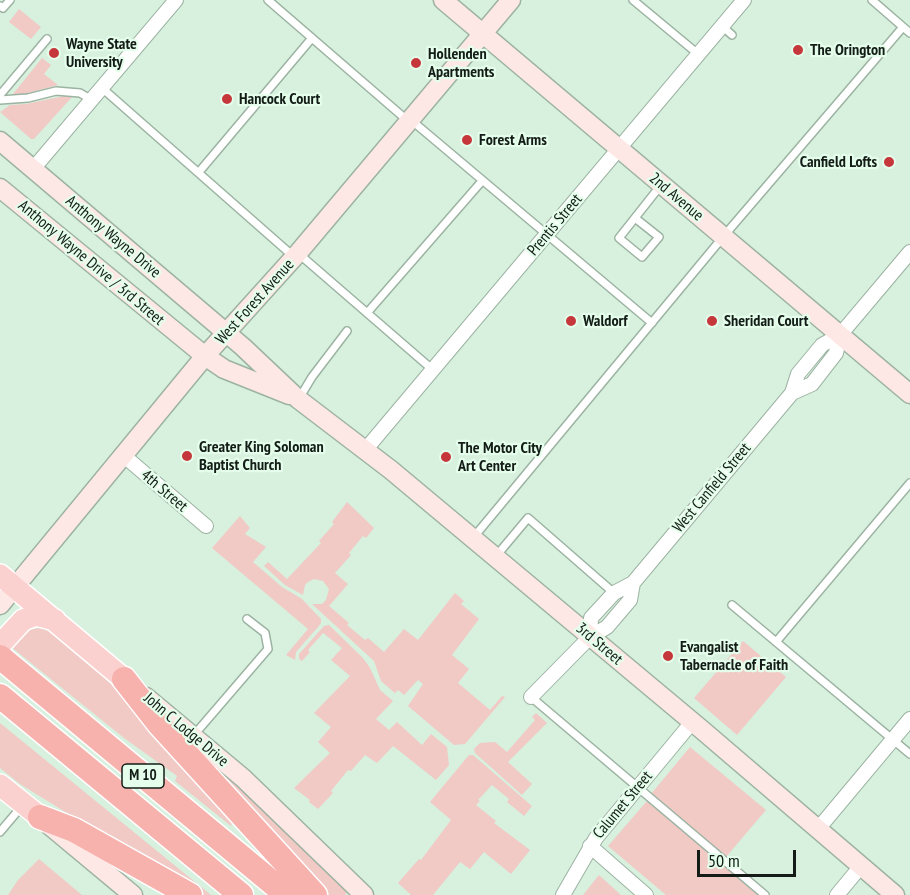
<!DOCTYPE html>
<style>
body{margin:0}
#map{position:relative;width:910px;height:895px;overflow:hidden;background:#d8f0de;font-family:"PT Sans Narrow",sans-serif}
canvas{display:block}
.scale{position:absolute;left:697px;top:850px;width:99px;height:27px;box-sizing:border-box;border:3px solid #131c16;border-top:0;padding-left:8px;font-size:18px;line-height:21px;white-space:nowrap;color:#131c16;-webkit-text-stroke:4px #e5feeb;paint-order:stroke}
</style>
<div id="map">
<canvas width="910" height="895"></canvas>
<div class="scale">50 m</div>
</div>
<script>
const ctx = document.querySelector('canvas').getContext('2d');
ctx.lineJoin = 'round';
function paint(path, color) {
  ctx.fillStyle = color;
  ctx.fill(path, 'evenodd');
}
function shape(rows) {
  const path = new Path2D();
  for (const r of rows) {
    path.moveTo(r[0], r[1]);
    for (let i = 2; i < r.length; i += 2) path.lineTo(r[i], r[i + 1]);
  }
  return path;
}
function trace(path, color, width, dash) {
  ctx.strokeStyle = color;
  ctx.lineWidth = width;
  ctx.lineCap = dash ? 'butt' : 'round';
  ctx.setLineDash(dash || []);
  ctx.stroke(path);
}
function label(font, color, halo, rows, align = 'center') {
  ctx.font = font + ' "PT Sans Narrow",sans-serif';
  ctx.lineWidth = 4.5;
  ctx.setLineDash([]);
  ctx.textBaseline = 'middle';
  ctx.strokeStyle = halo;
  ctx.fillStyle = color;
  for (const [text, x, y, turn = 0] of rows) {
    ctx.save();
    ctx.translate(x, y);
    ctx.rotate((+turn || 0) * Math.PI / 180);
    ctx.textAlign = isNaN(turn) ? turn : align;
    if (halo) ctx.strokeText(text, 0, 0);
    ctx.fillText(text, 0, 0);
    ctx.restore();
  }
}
const green = shape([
 [19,9,41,27,31,39,9,22],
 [42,58,51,65,44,74,58,85,24,94,13,94],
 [64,96,72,97,34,139,31,139,0,112,10,105,26,104],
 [347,502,374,528,366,538,363,536,349,553,351,555,335,573,348,584,329,606,349,623,347,625,365,640,368,638,384,652,404,629,418,640,455,593,464,601,461,604,479,619,452,655,469,669,458,683,490,710,502,696,505,697,465,744,454,745,408,706,423,684,418,680,404,695,398,690,395,693,381,681,374,661,312,604,322,604,326,600,329,589,323,581,314,579,308,582,305,585,303,595,285,585,264,566,268,562,287,579,321,543,319,541,334,524,332,522],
 [240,516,250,528,245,534,266,547,253,562,282,587,302,599,321,619,321,623,318,627,296,652,295,660,286,655,308,629,212,548],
 [329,625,363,658,370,668,380,690,393,701,376,719,389,730,397,722,422,745,431,734,447,747,449,765,436,780,393,746,377,763,365,755,351,771,348,770,331,791,333,793,318,809,309,802,310,800,294,788,330,753,318,742,331,727,314,713,350,676,331,660,342,648,323,633,308,650,310,652,302,661,299,659,299,654,324,626],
 [40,628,51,632,105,678,152,726,234,817,231,826,175,781,177,776,124,738,10,646,28,630],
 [743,641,786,677,737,735,694,698],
 [536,713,547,723,508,762,532,784,522,795,475,753,474,749,480,743,495,742,507,752,535,720,532,717],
 [0,723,211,895,200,895,20,784,0,768],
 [180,735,262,809,347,892,345,895,329,895],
 [690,747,766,810,726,857,651,794],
 [469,755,473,755,532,806,524,816,507,802,509,799,492,785,478,800,480,801,476,805,496,821,494,823,530,850,511,874,484,852,470,869,460,862,433,895,411,895,398,883,419,859,421,860,451,820,430,802],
 [647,801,757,894,756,895,666,895,608,846],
 [39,859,82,895,8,895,18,880],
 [599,875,621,895,583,895]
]);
const lane = shape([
 [268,0,408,121],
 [633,0,698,54],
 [872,0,910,33],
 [0,6,3,8,10,0],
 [722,26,732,35],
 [102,88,293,256],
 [0,95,47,39],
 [0,100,28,98,56,91,80,93,92,100],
 [411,120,652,323],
 [199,172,312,38],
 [635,218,659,237,642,257,619,238,661,185],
 [299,254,433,370],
 [367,313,482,181],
 [300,397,312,377,347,331],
 [473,538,723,237,903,27],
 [497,555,528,518,614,593],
 [732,605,910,754],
 [776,642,910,483],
 [531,697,765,895],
 [194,735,268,649,265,633,247,619],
 [0,832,22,806]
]);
const street = shape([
 [33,169,176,0],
 [792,393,812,384,836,353,840,335],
 [366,449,744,0],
 [123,455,206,526],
 [590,637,591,618,614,593,633,583,792,393,798,374,822,345,840,335,910,252],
 [531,697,590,637,607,627,630,600,633,583],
 [818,829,910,719],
 [590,846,646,895],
 [563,895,596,838,693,721],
 [837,895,861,866]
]);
const secondary = shape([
 [443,0,910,394],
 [0,141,243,347,298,399,391,470,701,729,895,895],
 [0,188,205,356,224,369,289,395],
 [0,605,205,356,298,253,511,0],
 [146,697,243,778,364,895],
 [49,825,133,895]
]);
const primary = shape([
 [0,575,124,679],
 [0,645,23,620,36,615,55,620],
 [0,785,40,817]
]);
const highway = shape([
 [0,657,287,895],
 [124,679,160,725,315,895],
 [0,696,241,895],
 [40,817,74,830,190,895]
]);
const markers = [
 [798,50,6,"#c6373b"],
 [54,53,6,"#c6373b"],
 [416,63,6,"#c6373b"],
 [227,99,6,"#c6373b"],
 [467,140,6,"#c6373b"],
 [889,162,6,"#c6373b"],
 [571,321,6,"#c6373b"],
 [712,321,6,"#c6373b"],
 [187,456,6,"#c6373b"],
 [446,457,6,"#c6373b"],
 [668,656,6,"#c6373b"]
];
const shields = [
 [143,776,42]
];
const shieldNames = [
 ["M 10",143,776]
];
const poiNames = [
 ["Wayne State",66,44],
 ["University",66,62],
 ["The Orington",810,50],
 ["Hollenden",428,54],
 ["Apartments",428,72],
 ["Hancock Court",239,99],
 ["Forest Arms",479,140],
 ["Canfield Lofts",877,162,"right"],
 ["Waldorf",583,321],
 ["Sheridan Court",724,321],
 ["Greater King Soloman",199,447],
 ["Baptist Church",199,465],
 ["The Motor City",458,448],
 ["Art Center",458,466],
 ["Evangalist",680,647],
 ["Tabernacle of Faith",680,665]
];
const streetNames = [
 ["2nd Avenue",676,197,40],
 ["Prentis Street",555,225,-50],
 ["Anthony Wayne Drive",113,237,40],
 ["Anthony Wayne Drive / 3rd Street",91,263,40],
 ["West Forest Avenue",255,302,-48],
 ["West Canfield Street",712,488,-50],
 ["4th Street",164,491,40],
 ["3rd Street",599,644,40],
 ["John C Lodge Drive",186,730,40],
 ["Calumet Street",623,805,-50]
];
paint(green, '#f1c9c5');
trace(lane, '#9cb3a2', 10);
trace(street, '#9cb3a2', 16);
trace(secondary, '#9cb3a2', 21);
trace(primary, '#fff', 24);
trace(highway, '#fff', 27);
trace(lane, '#fff', 7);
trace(street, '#fff', 14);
trace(secondary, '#fde8e6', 18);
trace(primary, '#fad1ce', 21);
trace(highway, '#f7b2ad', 24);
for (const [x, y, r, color] of markers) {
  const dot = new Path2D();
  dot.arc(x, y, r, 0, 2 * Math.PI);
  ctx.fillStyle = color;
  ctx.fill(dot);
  trace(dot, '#e5feeb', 2);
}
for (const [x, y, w] of shields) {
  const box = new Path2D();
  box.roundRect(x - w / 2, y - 12, w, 24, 4.5);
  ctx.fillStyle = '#e5feeb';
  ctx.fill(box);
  trace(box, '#131c16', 1.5);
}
label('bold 15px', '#131c16', null, shieldNames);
label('bold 16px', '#131c16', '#e5feeb', poiNames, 'left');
label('16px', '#131c16', '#e5feeb', streetNames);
</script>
